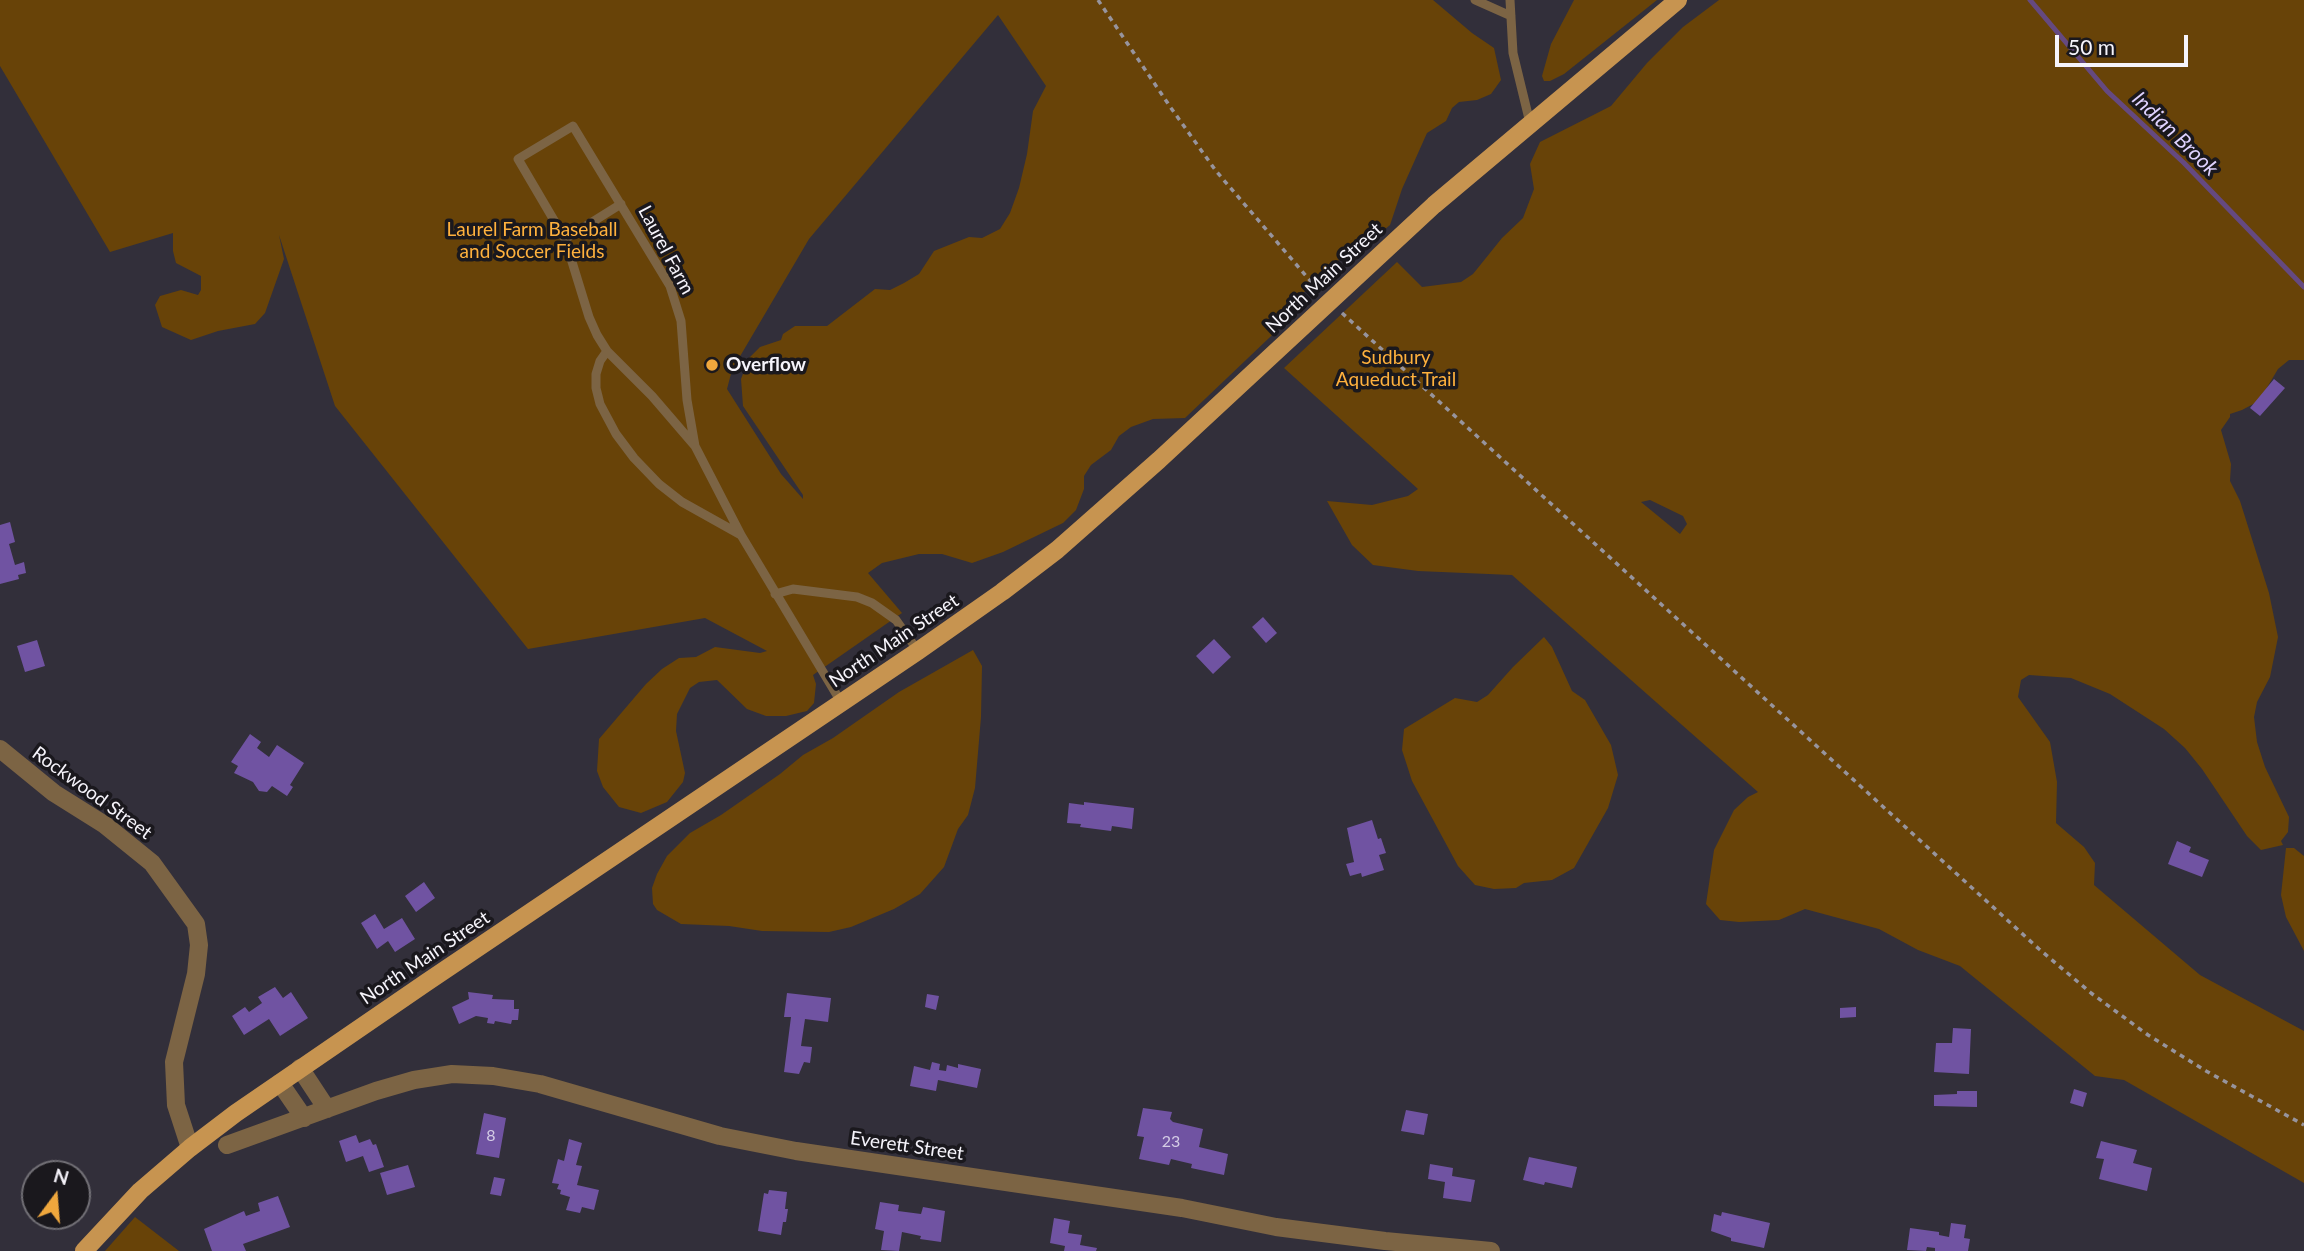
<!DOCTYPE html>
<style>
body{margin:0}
#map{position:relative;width:2304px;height:1251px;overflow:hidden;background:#322f3a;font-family:Lato,sans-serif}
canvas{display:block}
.north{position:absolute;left:21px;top:1160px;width:70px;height:70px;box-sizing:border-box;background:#1a181d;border:2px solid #727076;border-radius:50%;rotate:16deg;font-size:19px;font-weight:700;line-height:28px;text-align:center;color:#f6f4fb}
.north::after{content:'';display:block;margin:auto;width:24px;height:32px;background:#efa73d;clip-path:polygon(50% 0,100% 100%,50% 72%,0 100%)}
.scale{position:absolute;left:2055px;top:35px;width:133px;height:32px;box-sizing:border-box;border:4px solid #f6f4fb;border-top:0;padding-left:9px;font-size:21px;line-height:24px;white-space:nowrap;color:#f6f4fb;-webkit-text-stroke:5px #1a181d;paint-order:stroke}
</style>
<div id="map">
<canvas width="2304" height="1251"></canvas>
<div class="north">N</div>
<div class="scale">50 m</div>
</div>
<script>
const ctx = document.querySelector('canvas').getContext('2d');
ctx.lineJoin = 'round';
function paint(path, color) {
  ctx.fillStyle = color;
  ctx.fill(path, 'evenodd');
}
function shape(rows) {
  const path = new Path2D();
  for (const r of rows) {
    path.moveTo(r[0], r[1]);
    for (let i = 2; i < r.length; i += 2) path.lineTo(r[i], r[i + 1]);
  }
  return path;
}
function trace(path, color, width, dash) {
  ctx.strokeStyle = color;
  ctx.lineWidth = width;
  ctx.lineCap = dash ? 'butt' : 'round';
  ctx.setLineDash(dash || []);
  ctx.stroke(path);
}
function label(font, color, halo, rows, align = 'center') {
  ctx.font = font + ' Lato,sans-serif';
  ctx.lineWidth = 7;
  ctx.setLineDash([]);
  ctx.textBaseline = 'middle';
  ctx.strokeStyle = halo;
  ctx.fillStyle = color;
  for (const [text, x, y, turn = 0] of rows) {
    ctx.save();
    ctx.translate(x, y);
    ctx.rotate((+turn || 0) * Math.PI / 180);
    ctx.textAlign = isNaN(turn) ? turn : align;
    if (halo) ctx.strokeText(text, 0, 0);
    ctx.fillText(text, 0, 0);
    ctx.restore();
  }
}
const green = shape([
 [0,0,1433,0,1472,33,1494,48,1501,80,1491,94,1477,100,1459,102,1452,108,1446,121,1427,133,1402,189,1390,225,1367,244,1354,246,1289,306,1292,308,1289,319,1185,418,1153,419,1131,427,1119,436,1111,450,1091,465,1084,476,1084,489,1076,510,1063,523,1003,552,972,563,942,554,919,554,882,563,868,573,902,613,813,675,816,684,814,703,807,711,786,716,766,716,747,709,717,680,699,682,690,688,677,714,676,731,685,773,683,782,667,802,641,813,619,807,603,787,597,771,599,739,646,684,662,669,679,658,696,657,715,647,760,653,767,651,705,618,528,649,335,406,279,235,284,259,265,313,255,324,218,331,191,340,162,327,155,305,160,296,181,290,198,295,201,290,201,276,176,263,173,251,173,233,110,252,0,66],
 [998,15,1046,86,1033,111,1027,154,1019,188,1010,213,1000,229,982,238,969,237,934,251,919,274,904,283,890,290,875,289,827,326,795,326,783,334,781,340,760,347,749,358,741,379,743,406,803,495,803,499,781,474,727,389,732,370,809,239],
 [1574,0,1657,0,1564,74,1550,81,1544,81,1542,76,1551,44],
 [1719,0,2304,0,2304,360,2289,360,2278,369,2259,401,2242,410,2230,414,2230,417,2221,430,2231,464,2230,481,2240,501,2269,593,2278,637,2270,677,2257,702,2254,717,2257,742,2265,767,2289,817,2288,832,2281,841,2283,845,2261,850,2247,836,2202,769,2185,748,2164,729,2110,694,2071,678,2029,675,2021,680,2018,697,2050,742,2057,782,2056,823,2084,847,2095,863,2094,885,2200,975,2304,1031,2304,1183,2124,1080,2095,1076,1960,966,1918,950,1879,929,1805,909,1779,920,1739,922,1720,920,1706,904,1714,850,1734,810,1748,797,1758,792,1512,575,1418,571,1373,565,1352,545,1327,501,1372,505,1408,496,1418,489,1284,368,1397,262,1422,287,1461,282,1473,274,1502,238,1523,218,1534,189,1530,164,1540,142,1611,106,1647,63,1683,27],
 [1650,500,1683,516,1687,524,1680,534,1641,502],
 [1544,637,1552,647,1572,691,1585,700,1611,745,1618,775,1608,808,1574,868,1552,880,1524,883,1516,888,1494,889,1475,885,1458,866,1412,781,1402,750,1404,729,1455,698,1477,702,1488,695,1513,667],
 [973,650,982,666,981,717,975,788,968,815,958,829,944,867,920,894,894,909,851,927,829,932,762,931,729,926,681,924,657,910,653,904,652,888,657,874,667,856,690,833,721,815,780,774,803,755,833,738,899,692],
 [2286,848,2294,848,2304,856,2304,951,2286,917,2281,895],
 [135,1217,179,1251,105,1251]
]);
const stream = shape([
 [2030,0,2107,91,2184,163,2304,287]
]);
const building = shape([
 [2274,379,2285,388,2260,416,2250,408],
 [10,522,15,542,9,544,15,565,24,562,26,573,18,575,19,579,0,584,0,525],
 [1263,617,1277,633,1266,643,1252,627],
 [1214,639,1231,657,1213,674,1196,656],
 [37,640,45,666,25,672,17,646],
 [250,734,261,742,257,748,269,757,277,745,304,763,290,785,293,787,287,796,272,786,267,792,259,791,253,782,234,773,238,766,231,762],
 [1084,802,1134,808,1132,829,1112,826,1111,831,1080,827,1081,824,1067,823,1069,803,1084,805],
 [1372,820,1378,839,1381,838,1386,853,1379,855,1384,870,1362,877,1361,873,1350,876,1346,864,1354,862,1347,828],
 [2177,841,2191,847,2189,852,2209,860,2202,877,2168,864],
 [424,882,435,898,416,912,405,896],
 [375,914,384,929,402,918,415,939,395,952,388,941,377,949,361,923],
 [275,987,283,998,291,992,308,1018,280,1036,269,1019,244,1035,232,1016,245,1007,249,1012,262,1003,258,997],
 [468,992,493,995,492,999,514,1000,514,1009,519,1009,518,1020,512,1020,511,1024,495,1021,494,1024,487,1023,488,1018,476,1016,459,1024,452,1007,469,999],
 [787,993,831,998,828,1022,805,1019,801,1046,812,1047,810,1063,804,1062,799,1074,784,1072,791,1017,784,1017],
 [927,994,939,996,936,1010,925,1007],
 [1856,1007,1856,1017,1840,1018,1840,1008],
 [1953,1028,1971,1029,1969,1074,1934,1072,1936,1043,1952,1043],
 [932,1062,940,1064,939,1070,946,1071,947,1065,958,1068,958,1064,981,1069,977,1088,938,1080,936,1091,910,1086,914,1066,930,1070],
 [2074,1089,2087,1093,2083,1107,2070,1103],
 [1957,1091,1977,1091,1977,1107,1934,1106,1934,1095,1957,1094],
 [1143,1108,1172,1112,1170,1119,1173,1122,1203,1129,1199,1147,1228,1154,1224,1175,1191,1168,1192,1164,1171,1159,1169,1165,1139,1159,1144,1137,1137,1136],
 [1406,1110,1428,1114,1424,1135,1401,1131],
 [484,1113,506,1118,499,1158,476,1154],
 [356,1135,359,1143,370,1139,373,1145,376,1144,384,1167,369,1172,363,1156,346,1162,339,1141],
 [569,1139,582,1143,576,1165,582,1166,577,1185,599,1190,594,1210,582,1207,580,1213,566,1210,570,1197,560,1194,561,1190,557,1189,559,1184,552,1183,558,1159,564,1161],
 [2101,1141,2137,1150,2133,1163,2152,1168,2147,1191,2099,1179,2104,1159,2096,1158],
 [1529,1157,1577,1167,1572,1188,1545,1182,1544,1185,1523,1180],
 [1430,1164,1453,1168,1452,1176,1475,1180,1471,1202,1443,1198,1445,1182,1428,1179],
 [408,1165,415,1187,387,1195,380,1173],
 [494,1177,505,1179,501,1196,490,1194],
 [769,1190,787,1192,785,1209,788,1209,786,1222,783,1222,781,1235,758,1231,764,1193,768,1194],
 [278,1196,290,1227,243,1244,246,1251,212,1251,204,1229,244,1211,246,1216,260,1211,258,1203],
 [880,1202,899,1205,898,1211,921,1214,923,1207,945,1211,941,1242,920,1239,921,1236,902,1232,899,1251,881,1250,884,1231,875,1229],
 [1722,1212,1770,1223,1764,1248,1731,1241,1731,1238,1711,1231,1714,1214,1721,1216],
 [1054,1218,1070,1221,1068,1233,1082,1235,1080,1245,1097,1248,1096,1251,1064,1251,1065,1246,1050,1243],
 [1951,1223,1966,1225,1964,1238,1970,1239,1968,1251,1935,1251,1935,1248,1927,1247,1926,1251,1907,1250,1910,1228,1939,1232,1939,1235,1949,1237]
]);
const path = shape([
 [1098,0,1171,108,1216,171,1319,291],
 [1342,313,2039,949,2091,993,2148,1035,2206,1071,2304,1125]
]);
const service = shape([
 [1475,0,1511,16],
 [1510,0,1513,53,1530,123],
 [565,239,621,204],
 [607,351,600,361,596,374,596,388,600,404,616,434,634,458,659,484,682,502,741,535],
 [695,446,687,400,681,321,670,286,573,126,518,159,565,239,589,317,597,335,607,351,652,396,695,446,741,535,841,702],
 [775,594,793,589,857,597,872,603,896,620,918,651]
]);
const minor = shape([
 [0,749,54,793,105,825,152,863,196,924,199,945,196,974,174,1062,176,1105,190,1148]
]);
const tertiary = shape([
 [300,1068,327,1109],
 [280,1083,304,1118],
 [227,1145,376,1091,414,1080,452,1074,493,1076,540,1084,720,1136,796,1151,1182,1208,1276,1227,1385,1241,1491,1251]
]);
const primary = shape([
 [84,1251,140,1191,190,1148,236,1113,427,982,918,651,1002,592,1057,550,1159,460,1434,205,1678,0]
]);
const markers = [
 [712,365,7,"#efa73d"]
];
const numberNames = [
 ["8",491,1136],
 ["23",1171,1142]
];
const parkNames = [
 ["Laurel Farm Baseball",532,230],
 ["and Soccer Fields",532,252],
 ["Sudbury",1396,358],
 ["Aqueduct Trail",1396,380]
];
const streetNames = [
 ["Laurel Farm",666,250,62],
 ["North Main Street",1324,278,-43],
 ["North Main Street",894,641,-34],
 ["Rockwood Street",92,793,36],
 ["North Main Street",425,958,-34],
 ["Everett Street",907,1146,8]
];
const poiNames = [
 ["Overflow",726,365]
];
const waterNames = [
 ["Indian Brook",2175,134,44]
];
paint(green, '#684308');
trace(stream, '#654980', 5);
paint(building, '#7053a2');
trace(path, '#97949d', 3.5, [5, 5]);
trace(service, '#7c6444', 9);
trace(minor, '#7c6444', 18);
trace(tertiary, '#7c6444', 18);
trace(primary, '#c79450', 18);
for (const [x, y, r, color] of markers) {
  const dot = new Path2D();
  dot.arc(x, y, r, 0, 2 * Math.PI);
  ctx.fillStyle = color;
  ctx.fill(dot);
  trace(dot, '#1a181d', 2.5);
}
label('16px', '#d4cce5', null, numberNames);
label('19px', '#ffb13d', '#1a181d', parkNames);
label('19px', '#f6f4fb', '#1a181d', streetNames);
label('bold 19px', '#f6f4fb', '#1a181d', poiNames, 'left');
label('italic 21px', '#dfd2fe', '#1a181d', waterNames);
</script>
